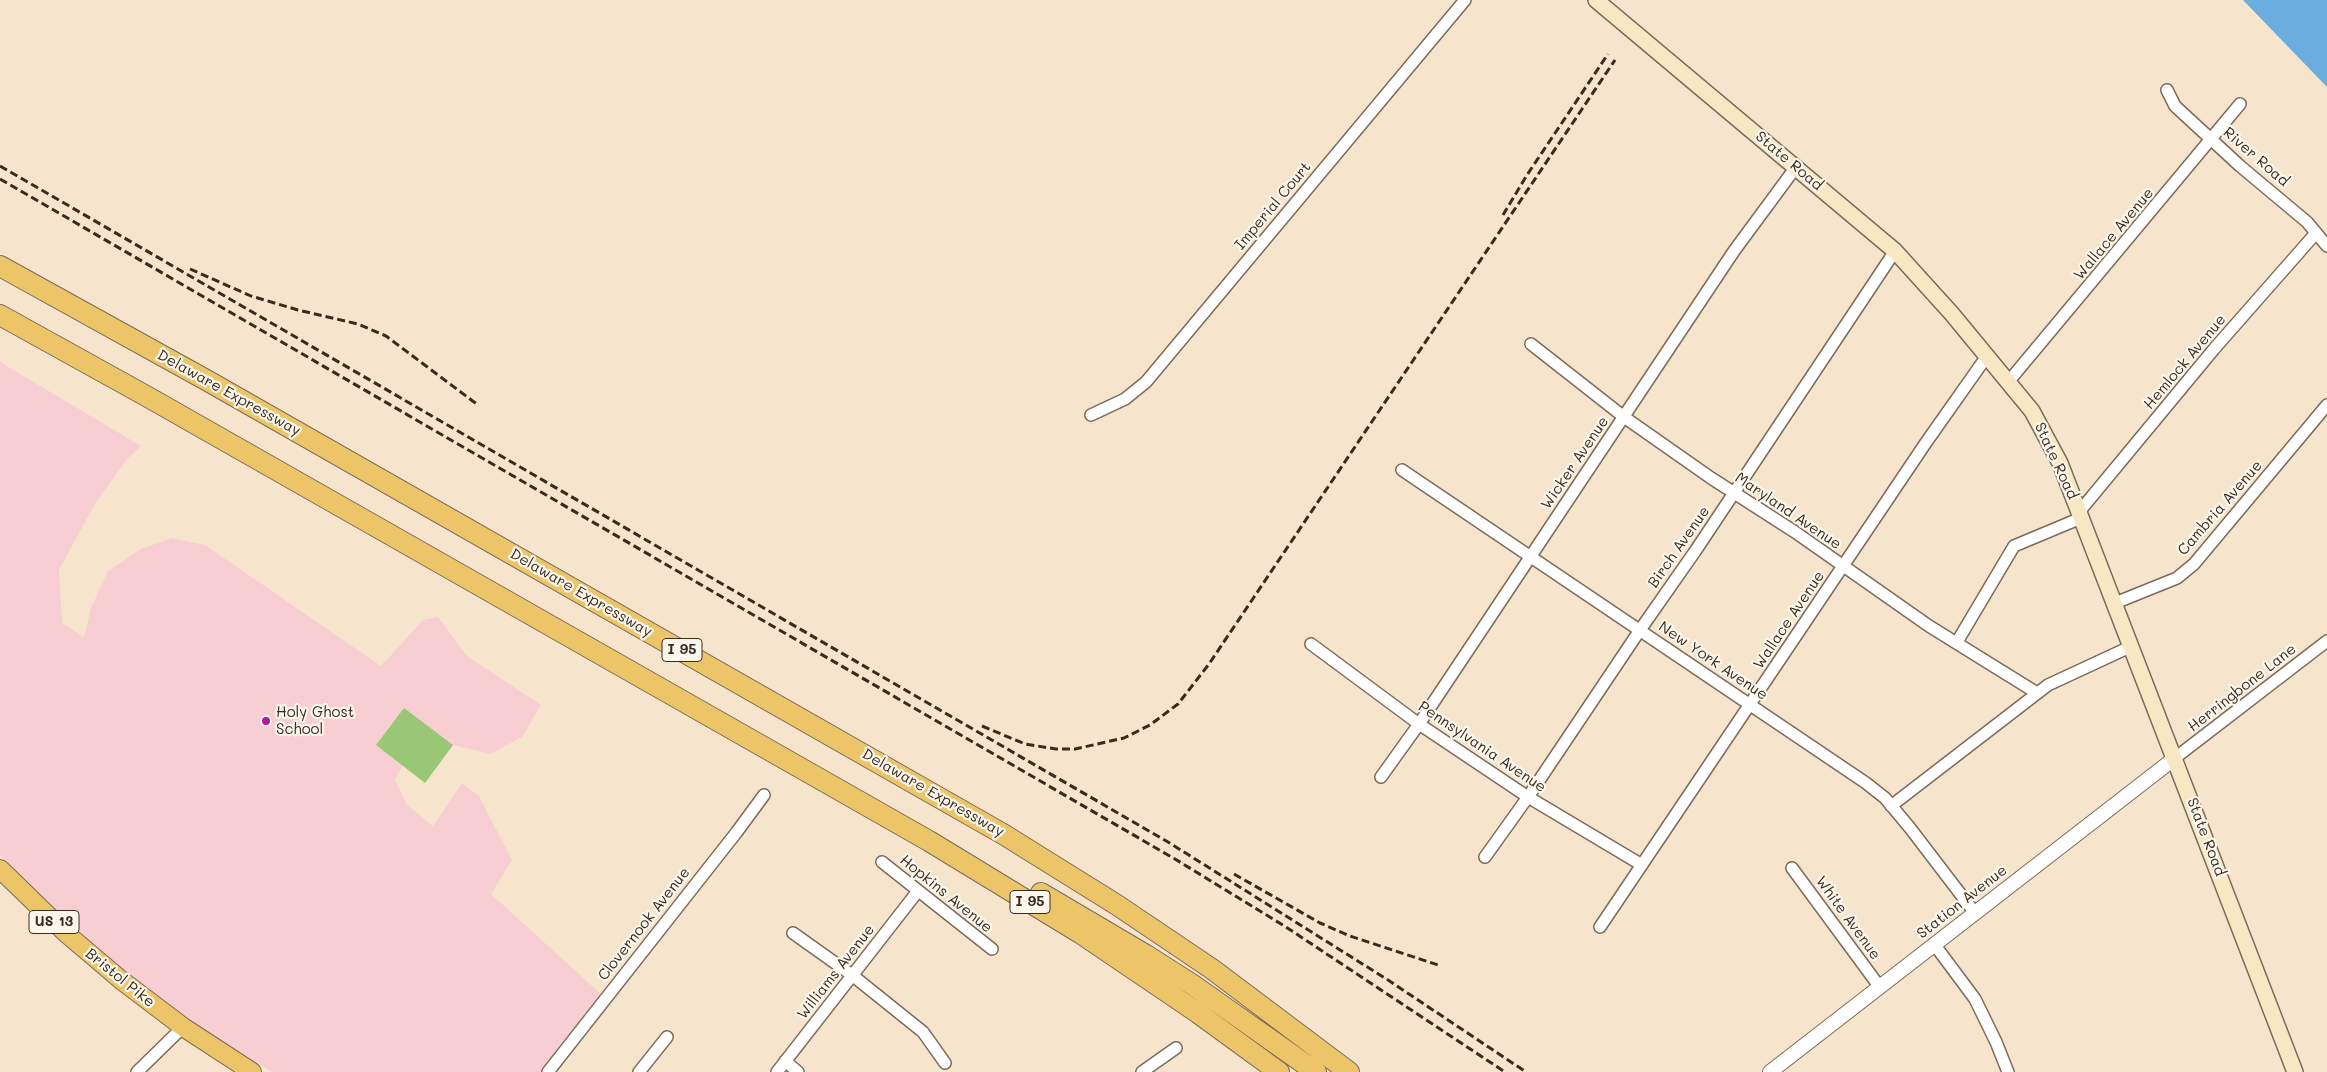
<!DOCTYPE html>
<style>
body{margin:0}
canvas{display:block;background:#f6e5cc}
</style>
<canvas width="2327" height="1072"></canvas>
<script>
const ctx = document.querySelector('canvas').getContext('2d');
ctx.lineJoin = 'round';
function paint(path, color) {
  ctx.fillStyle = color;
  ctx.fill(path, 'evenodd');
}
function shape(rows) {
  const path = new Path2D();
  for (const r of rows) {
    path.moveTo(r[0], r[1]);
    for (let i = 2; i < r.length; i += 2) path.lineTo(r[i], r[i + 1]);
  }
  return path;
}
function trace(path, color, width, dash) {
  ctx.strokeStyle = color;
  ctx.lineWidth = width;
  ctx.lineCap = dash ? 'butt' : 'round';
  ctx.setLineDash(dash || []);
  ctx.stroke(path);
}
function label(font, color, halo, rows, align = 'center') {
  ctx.font = font + ' Mali,sans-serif';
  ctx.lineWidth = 4.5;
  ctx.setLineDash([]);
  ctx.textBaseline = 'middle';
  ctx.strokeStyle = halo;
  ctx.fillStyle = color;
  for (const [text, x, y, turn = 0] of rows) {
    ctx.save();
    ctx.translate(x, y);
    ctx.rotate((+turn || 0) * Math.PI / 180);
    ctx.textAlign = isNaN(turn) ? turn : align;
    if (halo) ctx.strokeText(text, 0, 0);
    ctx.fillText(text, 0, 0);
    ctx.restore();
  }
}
const built = shape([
 [0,362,141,446,127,459,96,502,59,570,62,623,84,637,91,608,108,571,141,549,172,538,205,545,381,666,423,620,438,617,467,656,541,705,522,737,490,754,453,745,425,783,403,766,395,780,407,805,433,826,462,783,479,796,512,860,491,894,602,995,543,1072,272,1072,194,1024,148,991,45,901,0,855]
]);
const green = shape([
 [404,708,453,745,425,783,376,745]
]);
const water = shape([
 [2243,0,2327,0,2327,87]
]);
const minor = shape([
 [2167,90,2175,106,2240,166,2307,222,2327,246],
 [1531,344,1624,417,1711,478,1795,532,1929,626,2037,693],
 [2009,381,2240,104],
 [1091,415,1125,399,1146,382,1465,0],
 [1402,470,1866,783,1885,798,1910,828,1975,913],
 [2079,512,2214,349,2316,233],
 [2115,603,2177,578,2194,564,2327,405],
 [1957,642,2014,546,2081,518],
 [1311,644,1419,724,1528,797,1642,865],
 [2175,758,2327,641],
 [1381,777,1419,724,1734,251,1796,167],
 [1891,806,2048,685,2132,646],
 [1485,857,1528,797,1640,630,1696,550,1895,251],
 [882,862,992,949],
 [1792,868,1879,986],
 [1600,927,1925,444,1987,356],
 [793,933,852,975,923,1032,945,1063],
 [1934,944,1975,999,1996,1042,2008,1072],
 [785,1061,798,1072],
 [137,1072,183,1027],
 [548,1072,736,833,764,795],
 [639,1072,667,1037],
 [777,1072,918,891],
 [1142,1072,1176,1048]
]);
const tertiary = shape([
 [1770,1072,2175,758]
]);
const secondary = shape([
 [1596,0,1895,251,1952,314,2032,411,2060,463,2295,1072]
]);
const primary = shape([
 [0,869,68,935,121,980,183,1027,252,1072]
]);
const motorway = shape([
 [0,266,208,381,1003,834,1117,905,1212,969,1349,1072],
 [0,315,148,397,929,841,1080,933,1198,1013,1279,1072],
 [1041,893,1146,955,1193,985,1316,1072]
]);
const rail = shape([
 [0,166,1168,842,1388,980,1526,1072],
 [0,179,1175,859,1286,927,1505,1072],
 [1503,215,1527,175,1608,54],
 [190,269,251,296,298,310,358,324,386,336,478,405],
 [982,726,1025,744,1056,749,1075,749,1124,738,1150,725,1178,704,1209,664,1615,60],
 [1234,874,1320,923,1350,936,1441,966]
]);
const markers = [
 [266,721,5,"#b5179e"]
];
const shields = [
 [682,650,40],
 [1030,902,40],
 [54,922,50]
];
const shieldNames = [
 ["I 95",682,650],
 ["I 95",1030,902],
 ["US 13",54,922]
];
const streetNames = [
 ["River Road",2256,157,41],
 ["State Road",1789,161,40],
 ["Imperial Court",1273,206,-50],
 ["Wallace Avenue",2114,234,-50],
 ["Hemlock Avenue",2185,362,-50],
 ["Delaware Expressway",229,393,29],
 ["State Road",2056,461,65],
 ["Wicker Avenue",1575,463,-56],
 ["Cambria Avenue",2220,508,-49],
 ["Maryland Avenue",1788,511,34],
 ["Birch Avenue",1679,547,-55],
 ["Delaware Expressway",581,593,30],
 ["Wallace Avenue",1789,620,-56],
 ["New York Avenue",1713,661,34],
 ["Herringbone Lane",2242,688,-38],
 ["Pennsylvania Avenue",1482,747,34],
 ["Delaware Expressway",933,793,30],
 ["State Road",2206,837,69],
 ["Hopkins Avenue",946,894,39],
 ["Station Avenue",1962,902,-38],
 ["White Avenue",1848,918,54],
 ["Clovernook Avenue",644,924,-52],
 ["Williams Avenue",836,972,-52],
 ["Bristol Pike",120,978,39]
];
const poiNames = [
 ["Holy Ghost",276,712],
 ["School",276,729]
];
paint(built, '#f7cfd3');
paint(green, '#9ac776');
paint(water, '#6aaddf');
trace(minor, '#7c6b5b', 14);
trace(tertiary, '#7c6b5b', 16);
trace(secondary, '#7c6b5b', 18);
trace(primary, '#7c6b5b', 20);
trace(motorway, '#7c6b5b', 22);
trace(minor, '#fff', 11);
trace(tertiary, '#fff', 14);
trace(secondary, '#f7e8c3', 15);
trace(primary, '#ecc569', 18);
trace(motorway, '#ecc569', 20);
trace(rail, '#3b2a1e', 3, [8, 4]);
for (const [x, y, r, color] of markers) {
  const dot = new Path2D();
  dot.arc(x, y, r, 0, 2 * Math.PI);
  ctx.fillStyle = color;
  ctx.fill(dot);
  trace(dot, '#fbf7ec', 2);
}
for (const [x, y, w] of shields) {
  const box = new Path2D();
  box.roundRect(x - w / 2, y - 11.5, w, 23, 4);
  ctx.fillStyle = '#fbf7ec';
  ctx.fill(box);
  trace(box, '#3b2a1e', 1);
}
label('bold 14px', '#3b2a1e', null, shieldNames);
label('15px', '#3b2a1e', '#fbf7ec', streetNames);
label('15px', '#3b2a1e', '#fbf7ec', poiNames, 'left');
</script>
